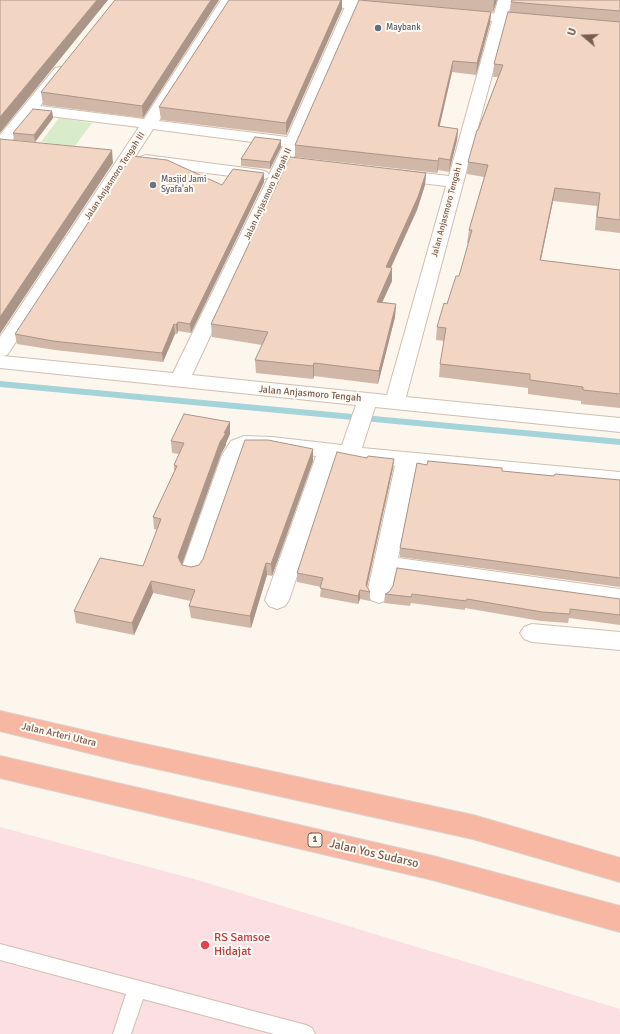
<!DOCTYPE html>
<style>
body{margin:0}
#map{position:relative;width:620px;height:1034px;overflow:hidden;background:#fdf6ec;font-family:Signika,sans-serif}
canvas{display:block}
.north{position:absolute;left:564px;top:16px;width:40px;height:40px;-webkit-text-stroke:3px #fffaf3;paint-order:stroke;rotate:289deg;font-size:11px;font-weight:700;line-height:16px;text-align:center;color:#7a5c4d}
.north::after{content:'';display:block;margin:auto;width:14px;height:18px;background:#7a5c4d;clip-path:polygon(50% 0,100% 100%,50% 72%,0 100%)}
</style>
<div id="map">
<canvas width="620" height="1034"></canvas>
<div class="north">U</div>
</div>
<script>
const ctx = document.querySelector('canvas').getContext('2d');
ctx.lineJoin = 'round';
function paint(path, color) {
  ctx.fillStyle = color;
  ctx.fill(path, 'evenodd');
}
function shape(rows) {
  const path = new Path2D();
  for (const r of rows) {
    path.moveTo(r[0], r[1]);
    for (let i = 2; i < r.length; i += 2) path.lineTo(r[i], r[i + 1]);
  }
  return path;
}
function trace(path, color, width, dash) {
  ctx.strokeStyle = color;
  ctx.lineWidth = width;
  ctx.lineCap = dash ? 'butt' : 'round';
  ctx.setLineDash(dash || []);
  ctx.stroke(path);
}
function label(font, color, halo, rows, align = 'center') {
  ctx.font = font + ' Signika,sans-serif';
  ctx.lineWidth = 4;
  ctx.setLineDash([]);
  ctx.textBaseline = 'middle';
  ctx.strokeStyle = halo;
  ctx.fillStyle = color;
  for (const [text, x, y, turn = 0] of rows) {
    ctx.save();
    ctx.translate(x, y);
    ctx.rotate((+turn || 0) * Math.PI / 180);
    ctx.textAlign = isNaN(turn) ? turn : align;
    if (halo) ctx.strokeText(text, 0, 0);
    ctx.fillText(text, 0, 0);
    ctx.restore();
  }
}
const medical = shape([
 [0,827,201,881,620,1009,620,1034,0,1034]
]);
const green = shape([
 [59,118,92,123,75,146,41,142]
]);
const stream = shape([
 [0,381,620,439,620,445,0,387,0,381]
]);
const lane = shape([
 [0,944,306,1025,312,1028,315,1034,274,1034,143,999,131,1034,113,1034,126,994,0,960,0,944]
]);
const street = shape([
 [221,0,235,0,159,121,287,137,348,0,362,0,301,142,192,375,387,395,446,186,396,180,390,178,388,175,390,172,396,170,449,176,498,0,512,0,406,397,620,418,620,432,375,407,362,448,620,472,620,486,416,468,398,558,620,589,620,607,395,575,391,594,387,600,379,603,371,600,367,594,395,466,336,459,289,600,285,606,277,609,269,606,265,600,316,456,272,451,245,451,242,456,203,570,200,576,192,578,184,576,181,570,222,455,231,441,244,436,272,437,342,445,356,405,0,368,0,337,139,127,33,114,6,148,0,150,0,135,55,68,60,67,65,68,67,71,40,106,144,119,221,0],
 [153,129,283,146,269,175,267,172,261,170,146,155,140,157,138,160,140,163,146,165,261,180,267,178,269,176,173,373,3,356,7,355,10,351,153,129],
 [532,624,620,632,620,650,532,642,524,639,520,633,524,627,532,624]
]);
const secondary = shape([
 [296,0,346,0,386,4,391,5,393,8,391,11,386,12,303,4,298,3,296,0],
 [462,11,537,17,542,18,544,21,542,24,537,25,457,18,455,15,457,12,462,11]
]);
const highway = shape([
 [0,711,117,738,473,815,620,858,620,882,473,839,117,760,0,731,0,711],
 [0,756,433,856,620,906,620,932,433,880,0,778,0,756]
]);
const wall = shape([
 [219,0,143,118,43,105,41,92],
 [229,0,342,0,342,9,286,135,161,120,159,107],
 [364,0,497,0,493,12,491,12,490,23,476,75,452,72,439,126,458,129,457,140,449,172,438,170,437,173,295,157,295,145],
 [620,0,620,233,595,230,597,206,553,201,541,260,620,270,620,408,581,404,581,401,528,394,528,388,439,377,440,364,444,341,436,340,437,327,459,276,469,243,467,243,469,230,484,177,467,174,468,162,478,130,498,77,493,77,494,64,510,12,511,2],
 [52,111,53,118,35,142,14,140,13,133],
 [281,147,270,169,241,166,241,159],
 [426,173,425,185,417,210,391,268,392,268,392,281,382,302,396,304,395,317,378,384,314,376,313,379,256,373,255,360,262,345,212,337,211,324],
 [264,182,191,333,178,331,177,334,175,334,163,362,55,350,17,344,15,334,222,185],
 [230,422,230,434,226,443,226,445,221,454,182,564,182,565,191,567,199,565,313,449,313,461,272,576,267,575,251,628,191,618,189,606,191,601,153,593,134,635,76,623,74,611,143,566,157,530,154,529,153,517,174,472,174,465,179,454,172,453,171,441],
 [427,465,554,476,620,480,620,587,400,557,400,548],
 [393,468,367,587,370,592,370,601,360,599,358,604,320,597,321,587,297,582,297,573],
 [385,594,620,599,620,625,569,618,568,623,541,621,465,608,465,610,411,603,410,606,384,603]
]);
const shadedWall = shape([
 [97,0,108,0,0,133,0,117],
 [211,0,219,0,143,118,142,106],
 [341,0,342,0,342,9,286,135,286,123],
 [494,0,497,0,493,12],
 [491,12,490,23,476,75,477,63],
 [453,61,452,72,437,138,438,126],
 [52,111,53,118,35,142,34,135],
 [458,129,457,140,449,172,450,160],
 [281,140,281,147,270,169,270,162],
 [112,150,113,163,0,334,0,317],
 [439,158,438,170,437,173,438,161],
 [264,173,264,182,191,333,190,324],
 [426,173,425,185,417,210,385,280,386,267],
 [555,188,553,201,538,273,540,260],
 [392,268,392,281,377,314,377,302],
 [396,304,395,317,378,384,379,371],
 [178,322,178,331,177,334,176,325],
 [174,324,175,334,163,362,162,353],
 [314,363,314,376,313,379,313,366],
 [230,422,230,434,226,443,226,445,221,454,180,570,178,557,220,442],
 [313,449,313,461,272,576,271,564],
 [394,459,393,468,366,591,366,585],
 [266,563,267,575,251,628,250,616],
 [151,581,153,593,134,635,132,623],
 [360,590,360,599,358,604,358,596]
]);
const building = shape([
 [0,0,97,0,0,117,0,0],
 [115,0,211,0,142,106,41,92,115,0],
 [229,0,341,0,286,123,159,107,229,0],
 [359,0,491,12,477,63,453,61,438,126,458,129,450,160,439,158,438,161,295,145,359,0],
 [512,0,620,0,620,11,511,2,512,0],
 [508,12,620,22,620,220,597,217,600,193,555,188,540,260,620,270,620,394,583,390,583,387,530,380,530,374,440,364,446,328,437,327,444,303,447,304,456,276,459,276,472,230,469,230,488,165,468,162,477,130,478,130,503,65,494,64,508,12],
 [33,109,52,111,34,135,13,133,33,109],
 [255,137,281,140,270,162,241,159,255,137],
 [0,139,112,150,0,317,0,139],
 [132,156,167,160,222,185,233,169,264,173,190,324,178,322,176,325,174,324,162,353,53,341,15,334,132,156],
 [290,157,426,173,418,197,386,267,392,268,377,302,396,304,379,371,314,363,313,366,255,360,268,332,211,324,290,157],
 [184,414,230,422,224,433,226,433,220,442,178,557,182,565,191,567,199,565,203,559,245,440,268,440,313,449,271,564,266,563,250,616,189,606,195,590,151,581,132,623,74,611,100,558,143,566,161,519,153,517,177,466,174,465,184,443,171,441,184,414],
 [337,452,367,458,368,456,394,459,366,585,370,592,360,590,358,596,320,588,323,578,297,573,337,452],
 [428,461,502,468,502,471,554,476,555,474,620,480,620,578,400,548,417,463,427,465,428,461],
 [397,568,620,599,620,615,570,609,570,614,542,612,467,599,466,601,412,594,411,597,385,594,389,592,393,586,397,568]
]);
const markers = [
 [378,28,4,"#5c6f8a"],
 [153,185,4,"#6b7280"],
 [205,945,5,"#e0444e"]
];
const farServicenames = [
 ["Maybank",386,28]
];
const farStreetnames = [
 ["Jalan Anjasmoro Tengah III",115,176,-57],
 ["Jalan Anjasmoro Tengah II",268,194,-65],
 ["Jalan Anjasmoro Tengah I",447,210,-75]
];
const farWorshipnames = [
 ["Masjid Jami",161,180],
 ["Syafa'ah",161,190]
];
const shields = [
 [315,840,14]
];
const shieldNames = [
 ["1",315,840]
];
const streetNames = [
 ["Jalan Anjasmoro Tengah",310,394,5],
 ["Jalan Arteri Utara",59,735,13]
];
const nearStreetnames = [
 ["Jalan Yos Sudarso",374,854,13]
];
const nearHealthnames = [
 ["RS Samsoe",214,938],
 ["Hidajat",214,952]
];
paint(medical, '#fbdfe3');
paint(green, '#d8ecc9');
paint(stream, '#a5d3da');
trace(lane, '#d1beb0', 2);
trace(street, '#d1beb0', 2);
trace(secondary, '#d6c0b0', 2);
trace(highway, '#dad1cd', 2);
paint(lane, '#fff');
paint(street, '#fff');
paint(secondary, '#fff');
paint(highway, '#f7b7a3');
paint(wall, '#d1b7a8');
paint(shadedWall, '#aa9588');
paint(building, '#f3d5c3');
trace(building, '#aa9588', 1);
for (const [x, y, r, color] of markers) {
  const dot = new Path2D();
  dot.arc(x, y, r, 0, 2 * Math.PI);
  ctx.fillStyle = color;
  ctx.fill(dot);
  trace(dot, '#fffaf3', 1.5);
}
label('9px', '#4e5e75', '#fffaf3', farServicenames, 'left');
label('9px', '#7a5c4d', '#fffaf3', farStreetnames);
label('9px', '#5b616d', '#fffaf3', farWorshipnames, 'left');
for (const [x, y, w] of shields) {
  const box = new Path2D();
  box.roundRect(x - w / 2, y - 7, w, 14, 3);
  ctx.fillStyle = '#fffaf3';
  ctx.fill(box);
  trace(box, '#7a5c4d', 1);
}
label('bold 9px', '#7a5c4d', null, shieldNames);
label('10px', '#7a5c4d', '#fffaf3', streetNames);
label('12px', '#7a5c4d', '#fffaf3', nearStreetnames);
label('12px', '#be3a42', '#fffaf3', nearHealthnames, 'left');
</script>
